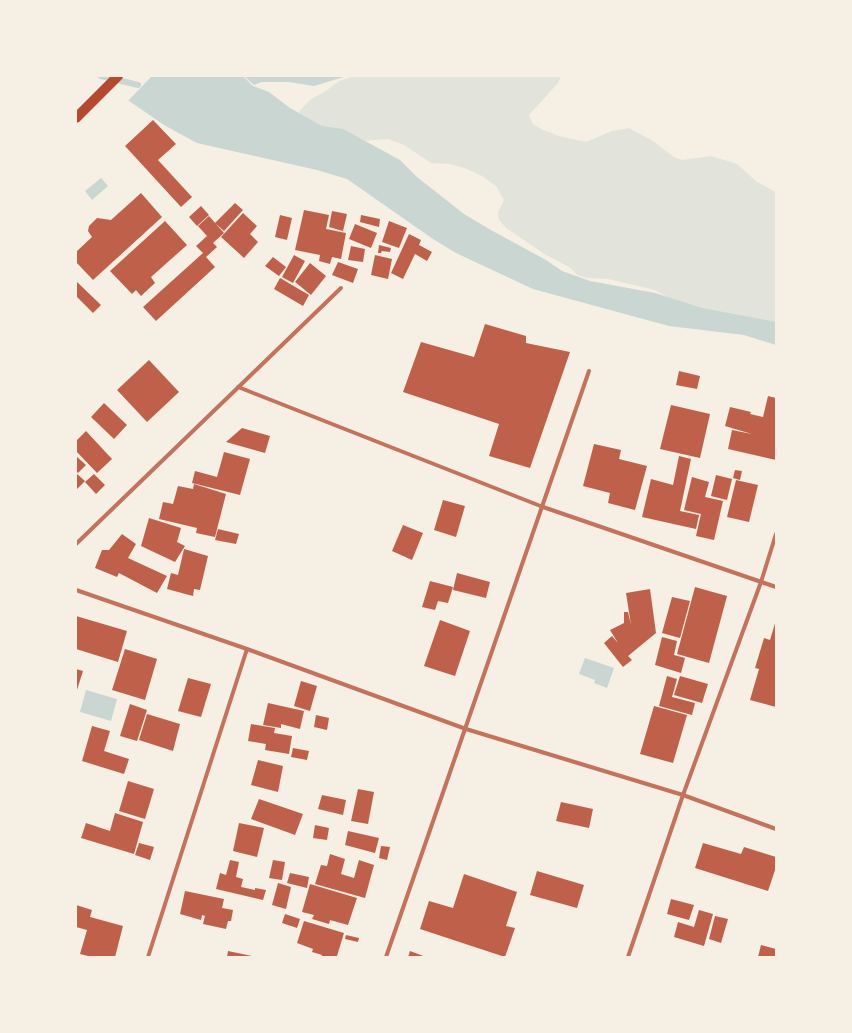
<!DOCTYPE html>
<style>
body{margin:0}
#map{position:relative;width:852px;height:1033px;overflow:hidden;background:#f6efe4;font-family:Spectral,serif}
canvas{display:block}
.frame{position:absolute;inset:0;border:77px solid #f6efe4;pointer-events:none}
</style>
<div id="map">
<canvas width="852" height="1033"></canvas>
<div class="frame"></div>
</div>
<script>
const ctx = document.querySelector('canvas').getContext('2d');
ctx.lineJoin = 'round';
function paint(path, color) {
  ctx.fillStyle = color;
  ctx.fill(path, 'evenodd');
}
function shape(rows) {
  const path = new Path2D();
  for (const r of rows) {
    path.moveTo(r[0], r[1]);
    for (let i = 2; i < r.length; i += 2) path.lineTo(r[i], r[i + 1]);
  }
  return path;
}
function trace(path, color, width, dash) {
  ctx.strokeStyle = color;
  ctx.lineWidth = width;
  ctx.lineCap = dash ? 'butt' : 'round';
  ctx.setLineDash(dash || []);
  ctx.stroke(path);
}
const green = shape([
 [355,76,561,76,558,83,529,115,533,124,541,129,559,136,586,142,612,131,629,128,653,141,674,157,682,160,711,156,737,164,757,182,776,192,776,325,738,320,671,299,655,290,608,279,588,278,577,275,571,268,546,255,506,228,499,220,498,212,504,200,496,186,482,176,467,169,450,164,431,163,404,145,388,139,336,143,305,128,299,111,311,99,326,91,339,81]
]);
const water = shape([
 [138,76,243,76,253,86,269,92,290,108,322,126,343,129,400,160,417,177,464,214,489,229,546,260,562,271,590,281,655,293,702,308,776,322,776,345,744,335,669,326,533,289,456,253,433,239,347,179,317,170,197,143,164,125,119,94],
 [244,76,347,76,314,86,289,82,262,82,254,85],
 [101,178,108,186,92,200,85,191],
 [585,658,614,668,607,688,594,683,595,680,579,674],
 [86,690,117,699,111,721,80,712]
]);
const pier = shape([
 [135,76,152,76,127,102,117,94]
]);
const stream = shape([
 [101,76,138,85]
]);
const building = shape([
 [153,120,176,144,158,160,192,197,181,207,125,146],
 [141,193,162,217,93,280,76,262,76,252,92,237,88,231,89,226,97,218,111,220],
 [235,203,243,210,224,231,215,223],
 [201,206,209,215,197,226,189,217],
 [304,210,329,215,326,229,346,233,341,259,332,257,330,264,319,261,320,255,295,250],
 [332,211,347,214,343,231,329,227],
 [243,213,257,226,250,234,258,242,244,258,221,237],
 [280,215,292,218,287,240,275,237],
 [361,215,380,219,379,227,360,222],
 [209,216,224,233,213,243,217,247,206,257,215,267,156,321,143,307,203,253,196,246,207,236,198,226],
 [165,221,187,245,151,277,155,283,141,296,136,290,132,294,110,271],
 [389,221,407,228,399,248,382,242],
 [355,224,377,233,371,248,349,239],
 [409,234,421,240,419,245,432,252,427,261,415,254,403,279,391,273],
 [379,245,391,248,390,252,382,251,381,253,378,253],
 [351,246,365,249,363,262,348,260],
 [294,255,305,261,293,283,282,277],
 [375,255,392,259,388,279,371,275],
 [273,257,286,267,279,276,265,266],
 [338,262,358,269,353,283,332,275],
 [310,263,326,276,311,295,295,282],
 [280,278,309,295,303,306,274,289],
 [76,281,101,305,93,313,76,296],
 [485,324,526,336,526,343,570,352,530,468,489,456,499,424,403,392,421,342,474,357],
 [149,360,179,392,147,422,117,390],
 [679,371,700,376,697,389,676,385],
 [768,396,776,398,776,460,728,449,732,430,752,434,725,426,730,407,751,412,750,414,763,417],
 [104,403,127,425,114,439,91,417],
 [671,405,710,414,700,458,660,449],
 [242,428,270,436,265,453,226,442],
 [86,431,112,459,97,473,76,451,76,441],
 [594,444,621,450,619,459,647,466,635,510,608,503,610,493,583,486],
 [224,452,250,459,240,495,192,483,195,471,217,477],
 [76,456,86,465,78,473,76,471],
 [679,456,691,459,680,511,699,515,696,529,642,517,651,479,673,485],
 [735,470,742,471,740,480,733,478],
 [76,473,85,481,76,490],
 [94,474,105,485,96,494,85,482],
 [716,475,732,479,727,500,711,496],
 [692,477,709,482,705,497,723,501,714,540,696,536,701,514,684,510],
 [736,480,758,485,749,522,727,517],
 [194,484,226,494,215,537,196,533,197,528,159,519,163,502,173,504,178,486,193,489],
 [443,500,465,506,456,537,434,530],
 [149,518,181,528,177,542,185,546,175,562,141,546],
 [403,525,423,533,412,560,392,551],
 [218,529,239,534,236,544,215,540],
 [122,534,136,544,128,558,167,576,157,593,119,573,117,577,95,568,102,550,109,550],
 [184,549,208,556,200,590,194,589,193,596,167,589,171,573,178,575],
 [457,573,490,582,486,598,453,590],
 [430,581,453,587,448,603,438,601,435,610,422,607],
 [695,587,727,596,709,663,677,654],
 [650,589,656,633,628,656,632,660,623,667,604,643,612,636,618,643,610,630,624,623,624,612,628,612,631,625,626,593],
 [672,597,690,601,680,638,662,633],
 [76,616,127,631,118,662,76,649],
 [440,620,470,631,455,676,424,666],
 [776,620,776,707,750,700,759,669,755,668,764,638,770,640],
 [662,637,677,641,674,655,685,658,681,673,655,665],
 [125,649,157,659,145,700,112,690],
 [76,669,83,671,76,693],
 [667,676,677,679,672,697,695,703,692,715,659,706],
 [680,676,708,684,702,703,674,695],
 [188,678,211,684,201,717,178,711],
 [301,681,317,686,310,711,294,706],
 [268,703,304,711,300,729,281,724,281,728,263,725],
 [130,704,147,710,137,741,120,736],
 [654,706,687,715,673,763,640,754],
 [147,714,180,724,173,751,139,740],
 [316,715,329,718,327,730,314,727],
 [251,724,275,728,274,733,292,736,289,754,265,750,266,744,248,741],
 [92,726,110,731,104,751,129,759,124,774,82,761],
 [293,748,309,751,307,760,291,757],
 [258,760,283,766,278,792,251,785],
 [128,781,154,789,145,819,119,811],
 [358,789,374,792,368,824,351,821],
 [322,795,346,800,343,815,318,809],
 [259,799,303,814,295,835,251,819],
 [561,802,593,809,589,828,556,821],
 [115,813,143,822,134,854,81,838,86,823,110,831],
 [239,823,264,828,257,857,233,851],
 [315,825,329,828,327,840,313,838],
 [348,831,379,838,375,853,345,845],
 [139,843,154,847,150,860,135,855],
 [703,843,741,854,744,847,776,857,776,867,768,891,695,868],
 [381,846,390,847,387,860,379,858],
 [330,854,345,859,341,874,354,878,359,860,374,865,365,898,315,884,321,865,327,866],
 [230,860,239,862,236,877,243,879,241,887,255,890,255,888,266,890,263,900,216,889,220,873,226,875],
 [273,860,285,862,282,880,269,878],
 [537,871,584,885,577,908,530,895],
 [290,873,309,877,307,888,287,883],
 [464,874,517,892,506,926,515,928,505,957,420,929,429,901,453,908],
 [278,883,291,887,286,909,272,905],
 [310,884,357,898,348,925,330,920,329,924,312,919,314,915,302,912],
 [185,891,224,899,222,908,233,910,231,921,228,921,226,929,203,924,205,916,202,915,201,920,180,914],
 [671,899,694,905,689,920,667,914],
 [76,905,92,910,90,917,123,926,115,957,92,957,80,954,87,930,76,927],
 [699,910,713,914,704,946,674,937,678,922,694,927],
 [285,914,300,919,297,928,282,923],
 [715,916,728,919,721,943,709,939],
 [304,921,344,933,337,956,322,957,322,955,312,952,313,949,297,943],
 [346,935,359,938,358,942,345,939],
 [761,945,776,949,776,957,758,957],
 [228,951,252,956,252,957,227,957],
 [410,951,426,957,408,957]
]);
const minor = shape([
 [238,387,543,507,776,587],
 [76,544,341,288],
 [76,590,247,649,466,729,683,795,776,829],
 [148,957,247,649],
 [386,957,589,371],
 [628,957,683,795,761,582,776,534]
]);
const primary = shape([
 [76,118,118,76]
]);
paint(green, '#e2e4dc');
paint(water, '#c9d6d2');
paint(pier, '#f6efe4');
trace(stream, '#c9d6d2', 6);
paint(building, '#bf614a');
trace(minor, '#c5725c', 4);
trace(primary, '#b5482f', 10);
</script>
